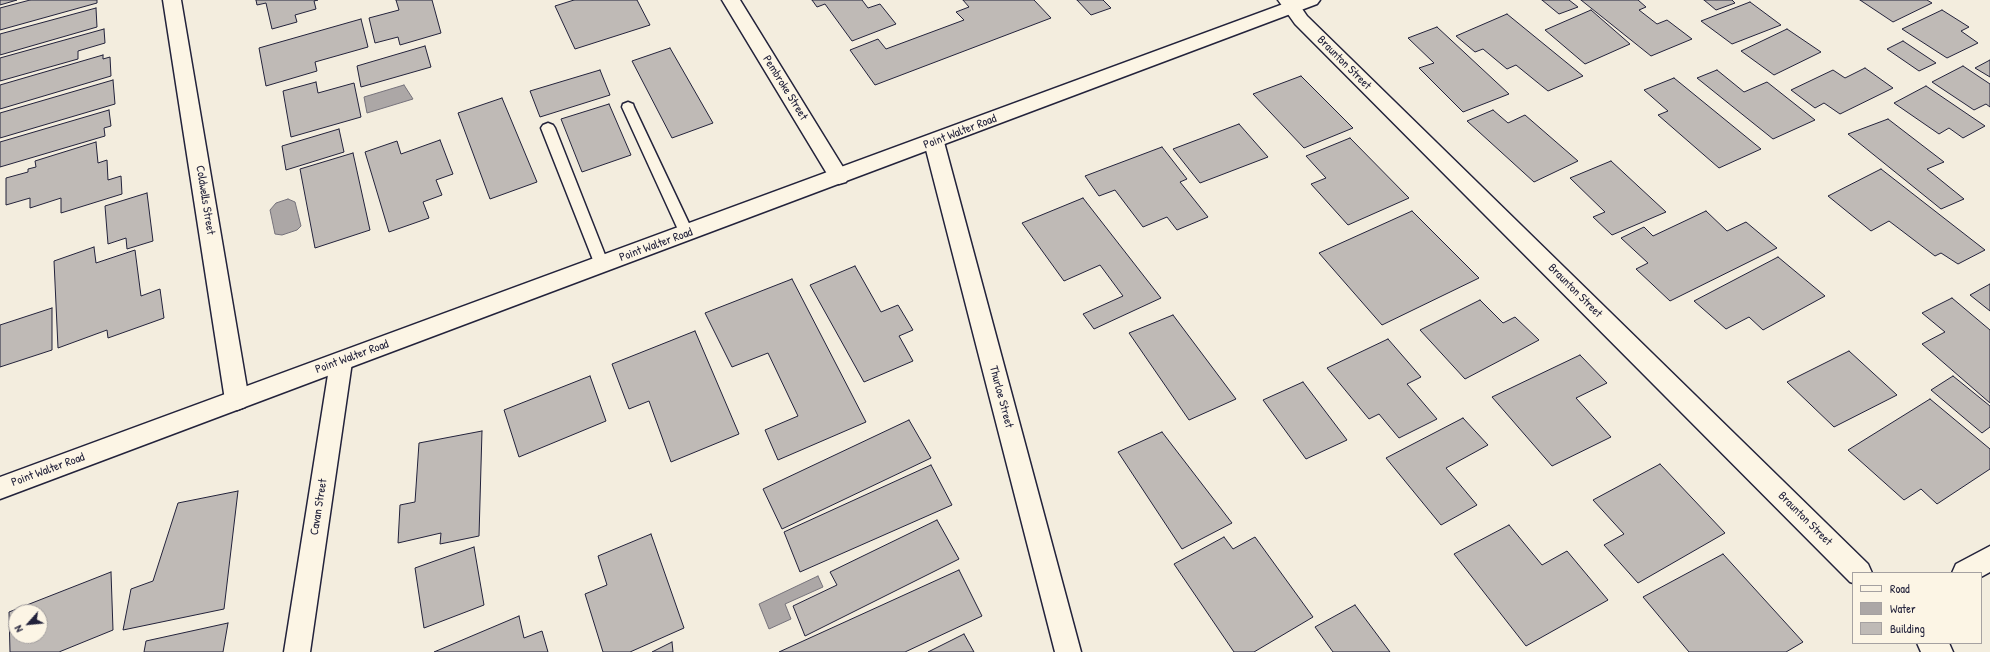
<!DOCTYPE html>
<style>
body{margin:0}
#map{position:relative;width:1990px;height:652px;overflow:hidden;background:#f3edde;font-family:"Patrick Hand",sans-serif}
canvas{display:block}
.legend{position:absolute;left:1852px;top:572px;width:130px;height:72px;box-sizing:border-box;background:#fcf5e5;border:1px solid #a5a1a1;margin:0;padding:5px 7px;list-style:none;font-size:12px;color:#22223b}
.legend li{display:flex;align-items:center;gap:8px;height:20px}
.legend b{width:20px;border:1px solid #a5a1a1}
.north{position:absolute;left:8px;top:604px;width:40px;height:40px;box-sizing:border-box;background:#fcf5e5;border:1px solid #a5a1a1;border-radius:50%;rotate:243deg;font-size:11px;font-weight:700;line-height:16px;text-align:center;color:#22223b}
.north::after{content:'';display:block;margin:auto;width:14px;height:18px;background:#22223b;clip-path:polygon(50% 0,100% 100%,50% 72%,0 100%)}
</style>
<div id="map">
<canvas width="1990" height="652"></canvas>
<ul class="legend">
<li><b style="height:5px;background:#fcf5e5"></b>Road</li>
<li><b style="height:11px;background:#aca7a6"></b>Water</li>
<li><b style="height:11px;background:#bfbab6"></b>Building</li>
</ul>
<div class="north">N</div>
</div>
<script>
const ctx = document.querySelector('canvas').getContext('2d');
ctx.lineJoin = 'round';
function paint(path, color) {
  ctx.fillStyle = color;
  ctx.fill(path, 'evenodd');
}
function shape(rows) {
  const path = new Path2D();
  for (const r of rows) {
    path.moveTo(r[0], r[1]);
    for (let i = 2; i < r.length; i += 2) path.lineTo(r[i], r[i + 1]);
  }
  return path;
}
function trace(path, color, width, dash) {
  ctx.strokeStyle = color;
  ctx.lineWidth = width;
  ctx.lineCap = dash ? 'butt' : 'round';
  ctx.setLineDash(dash || []);
  ctx.stroke(path);
}
function label(font, color, halo, rows, align = 'center') {
  ctx.font = font + ' "Patrick Hand",sans-serif';
  ctx.lineWidth = 4;
  ctx.setLineDash([]);
  ctx.textBaseline = 'middle';
  ctx.strokeStyle = halo;
  ctx.fillStyle = color;
  for (const [text, x, y, turn = 0] of rows) {
    ctx.save();
    ctx.translate(x, y);
    ctx.rotate((+turn || 0) * Math.PI / 180);
    ctx.textAlign = isNaN(turn) ? turn : align;
    if (halo) ctx.strokeText(text, 0, 0);
    ctx.fillText(text, 0, 0);
    ctx.restore();
  }
}
const water = shape([
 [404,85,413,99,367,113,364,97,404,85],
 [288,199,295,202,301,226,297,230,282,235,275,234,270,210,276,203,288,199],
 [818,576,823,587,785,604,791,619,769,629,759,604,818,576]
]);
const building = shape([
 [0,0,17,0,0,5,0,0],
 [30,0,97,0,97,3,0,30,0,8,30,0],
 [256,0,318,0,314,1,316,9,295,15,297,22,272,29,266,3,257,5,256,0],
 [396,0,432,0,441,33,400,45,398,37,375,43,369,18,399,10,396,0],
 [574,0,637,0,650,25,575,49,555,6,574,0],
 [812,0,862,0,868,8,880,4,896,24,852,41,825,4,817,7,812,0],
 [963,0,1034,0,1051,18,875,85,850,50,878,39,886,49,964,20,956,12,969,7,963,0],
 [1077,0,1103,0,1111,8,1091,15,1077,0],
 [1542,0,1569,0,1578,7,1559,14,1542,0],
 [1581,0,1638,0,1646,7,1639,10,1657,24,1667,20,1692,39,1651,56,1581,0],
 [1704,0,1732,0,1735,3,1716,10,1704,0],
 [1860,0,1927,0,1932,3,1893,22,1860,0],
 [1750,2,1781,25,1732,44,1701,21,1750,2],
 [96,8,97,27,0,55,0,34,96,8],
 [1591,10,1630,44,1585,64,1545,30,1591,10],
 [1942,10,1969,27,1961,31,1978,43,1947,58,1902,29,1942,10],
 [1507,14,1583,76,1548,91,1516,65,1507,69,1483,49,1475,52,1456,36,1507,14],
 [361,19,368,47,315,62,317,71,266,86,259,48,361,19],
 [1437,27,1509,94,1463,112,1419,68,1434,63,1408,38,1437,27],
 [104,29,105,43,78,51,78,59,0,81,0,58,104,29],
 [1787,29,1821,52,1774,75,1741,51,1787,29],
 [1903,41,1936,63,1919,71,1887,49,1903,41],
 [425,46,431,67,361,87,357,66,425,46],
 [670,48,713,123,672,138,632,61,670,48],
 [103,55,103,59,110,57,111,76,0,109,0,85,103,55],
 [1990,60,1990,77,1975,68,1990,60],
 [1963,66,1990,84,1990,107,1986,104,1974,110,1932,82,1963,66],
 [1865,68,1893,88,1840,114,1824,103,1815,108,1791,90,1833,70,1845,78,1865,68],
 [600,70,610,95,540,117,530,91,600,70],
 [1717,70,1744,92,1767,82,1815,120,1773,139,1697,78,1717,70],
 [1301,76,1353,128,1304,148,1253,94,1301,76],
 [1674,78,1761,149,1719,168,1658,115,1668,111,1644,90,1674,78],
 [113,80,115,104,0,138,0,113,113,80],
 [316,82,318,93,354,83,361,117,291,137,283,91,316,82],
 [1926,86,1985,126,1963,138,1949,128,1939,134,1894,103,1926,86],
 [502,98,537,182,490,199,458,113,502,98],
 [609,104,631,155,582,172,561,119,609,104],
 [109,110,111,126,104,128,105,136,0,167,0,142,109,110],
 [1493,110,1508,123,1525,115,1578,161,1534,182,1467,121,1493,110],
 [1888,119,1944,162,1927,169,1964,199,1941,209,1848,134,1888,119],
 [1239,124,1268,157,1200,183,1173,149,1239,124],
 [339,129,344,152,286,170,282,146,339,129],
 [1350,138,1409,198,1348,225,1311,184,1326,178,1306,156,1350,138],
 [440,140,453,174,436,180,442,195,423,202,429,218,389,232,365,152,397,141,401,154,440,140],
 [96,142,98,163,107,160,108,180,121,176,122,194,61,213,61,198,30,208,30,198,6,205,6,178,28,172,28,169,36,167,35,161,96,142],
 [1162,147,1187,179,1180,182,1208,217,1177,230,1167,217,1143,227,1115,190,1099,196,1085,176,1162,147],
 [353,153,370,230,315,248,300,169,353,153],
 [1611,161,1666,212,1612,235,1593,217,1605,212,1570,178,1611,161],
 [1881,169,1985,250,1958,264,1941,253,1935,256,1889,221,1871,231,1828,196,1881,169],
 [147,193,153,241,127,249,126,238,108,244,105,206,147,193],
 [1083,198,1161,298,1094,329,1083,314,1123,296,1100,265,1064,281,1022,223,1083,198],
 [1412,211,1479,278,1382,325,1319,253,1412,211],
 [1706,211,1727,231,1746,222,1777,248,1670,301,1636,269,1648,263,1621,238,1644,227,1653,236,1706,211],
 [94,247,96,263,135,250,141,296,160,289,164,318,108,338,107,330,58,348,54,261,94,247],
 [1778,257,1825,296,1763,330,1749,317,1726,329,1694,301,1778,257],
 [855,266,881,312,898,305,913,330,899,336,913,361,864,382,810,285,855,266],
 [792,279,866,422,778,460,765,430,798,416,768,353,732,367,705,313,792,279],
 [1990,284,1990,311,1970,295,1990,284],
 [1952,298,1990,330,1990,403,1922,344,1945,332,1922,313,1952,298],
 [1480,300,1503,323,1515,317,1539,340,1465,379,1420,330,1480,300],
 [52,308,52,350,0,367,0,325,52,308],
 [1173,315,1236,399,1189,420,1129,333,1173,315],
 [695,331,739,434,671,462,649,401,629,409,612,364,695,331],
 [1388,339,1421,377,1407,384,1437,419,1399,438,1379,414,1369,419,1327,368,1388,339],
 [1849,351,1897,395,1834,427,1787,382,1849,351],
 [1580,355,1607,383,1576,398,1611,437,1552,466,1492,397,1580,355],
 [590,376,606,421,519,457,504,410,590,376],
 [1953,376,1990,406,1990,427,1982,433,1931,390,1953,376],
 [1303,382,1347,440,1306,459,1263,400,1303,382],
 [1930,399,1990,449,1990,469,1937,504,1921,489,1904,500,1848,450,1930,399],
 [1463,418,1488,445,1446,468,1477,505,1441,525,1386,458,1463,418],
 [909,420,931,458,782,529,763,489,909,420],
 [482,431,479,536,440,544,441,533,398,543,400,505,415,502,419,443,482,431],
 [1162,432,1232,523,1182,549,1118,452,1162,432],
 [1660,464,1725,533,1638,583,1604,545,1624,534,1593,500,1660,464],
 [931,465,952,505,800,572,784,532,931,465],
 [238,491,224,609,123,630,131,589,153,581,178,503,238,491],
 [937,520,959,559,805,636,793,606,837,585,830,572,937,520],
 [1509,525,1542,565,1567,551,1608,600,1526,646,1454,554,1509,525],
 [651,534,684,628,630,652,603,652,585,594,607,585,598,556,651,534],
 [1224,537,1233,549,1255,537,1313,617,1254,652,1234,652,1174,564,1224,537],
 [474,547,484,605,424,628,415,568,474,547],
 [1723,554,1803,642,1786,652,1689,652,1643,597,1723,554],
 [959,570,982,616,905,652,779,652,959,570],
 [111,572,113,630,59,652,10,652,9,612,111,572],
 [16,612,40,612,40,636,16,636,16,612],
 [1355,605,1390,652,1333,652,1315,627,1355,605],
 [519,616,524,638,542,631,548,652,434,652,519,616],
 [228,623,223,652,144,652,146,641,228,623],
 [964,634,974,652,928,652,964,634],
 [672,642,673,652,652,652,672,642]
]);
const service = shape([
 [628,102,633,104,634,107,694,234,692,238,687,239,682,238,680,234,622,107,623,104,628,102],
 [548,123,553,125,555,128,609,265,607,269,602,271,597,269,595,265,541,128,543,125,548,123]
]);
const minor = shape([
 [163,0,181,0,249,400,245,407,237,410,229,407,225,400,163,0],
 [722,0,740,0,846,172,849,177,846,182,839,184,832,182,722,0],
 [1278,0,1296,0,1307,16,1868,564,1872,573,1853,573,1853,583,1850,582,1295,24,1278,0],
 [934,135,941,137,944,142,1081,652,1055,652,924,142,927,137,934,135],
 [341,353,349,355,352,362,310,652,284,652,330,362,333,355,341,353],
 [1990,546,1990,572,1981,577,1981,573,1952,573,1956,564,1990,546],
 [1917,643,1949,643,1953,652,1921,652,1917,643]
]);
const tertiary = shape([
 [1294,0,1320,0,1317,4,0,499,0,477,1294,0]
]);
const streetNames = [
 ["Braunton Street",1344,63,45],
 ["Pembroke Street",785,88,58],
 ["Point Walter Road",960,132,-21],
 ["Coldwells Street",205,200,81],
 ["Point Walter Road",656,245,-20],
 ["Braunton Street",1575,291,45],
 ["Point Walter Road",352,357,-20],
 ["Thurloe Street",1001,397,75],
 ["Point Walter Road",48,470,-20],
 ["Cavan Street",319,507,-81],
 ["Braunton Street",1805,519,45]
];
paint(water, '#aca7a6');
trace(water, '#75727b', 1);
paint(building, '#bfbab6');
trace(building, '#22223b', 1);
trace(service, '#22223b', 3);
trace(minor, '#22223b', 3);
trace(tertiary, '#22223b', 3);
paint(service, '#fcf5e5');
paint(minor, '#fcf5e5');
paint(tertiary, '#fcf5e5');
label('12px', '#22223b', '#fcf5e5', streetNames);
</script>
